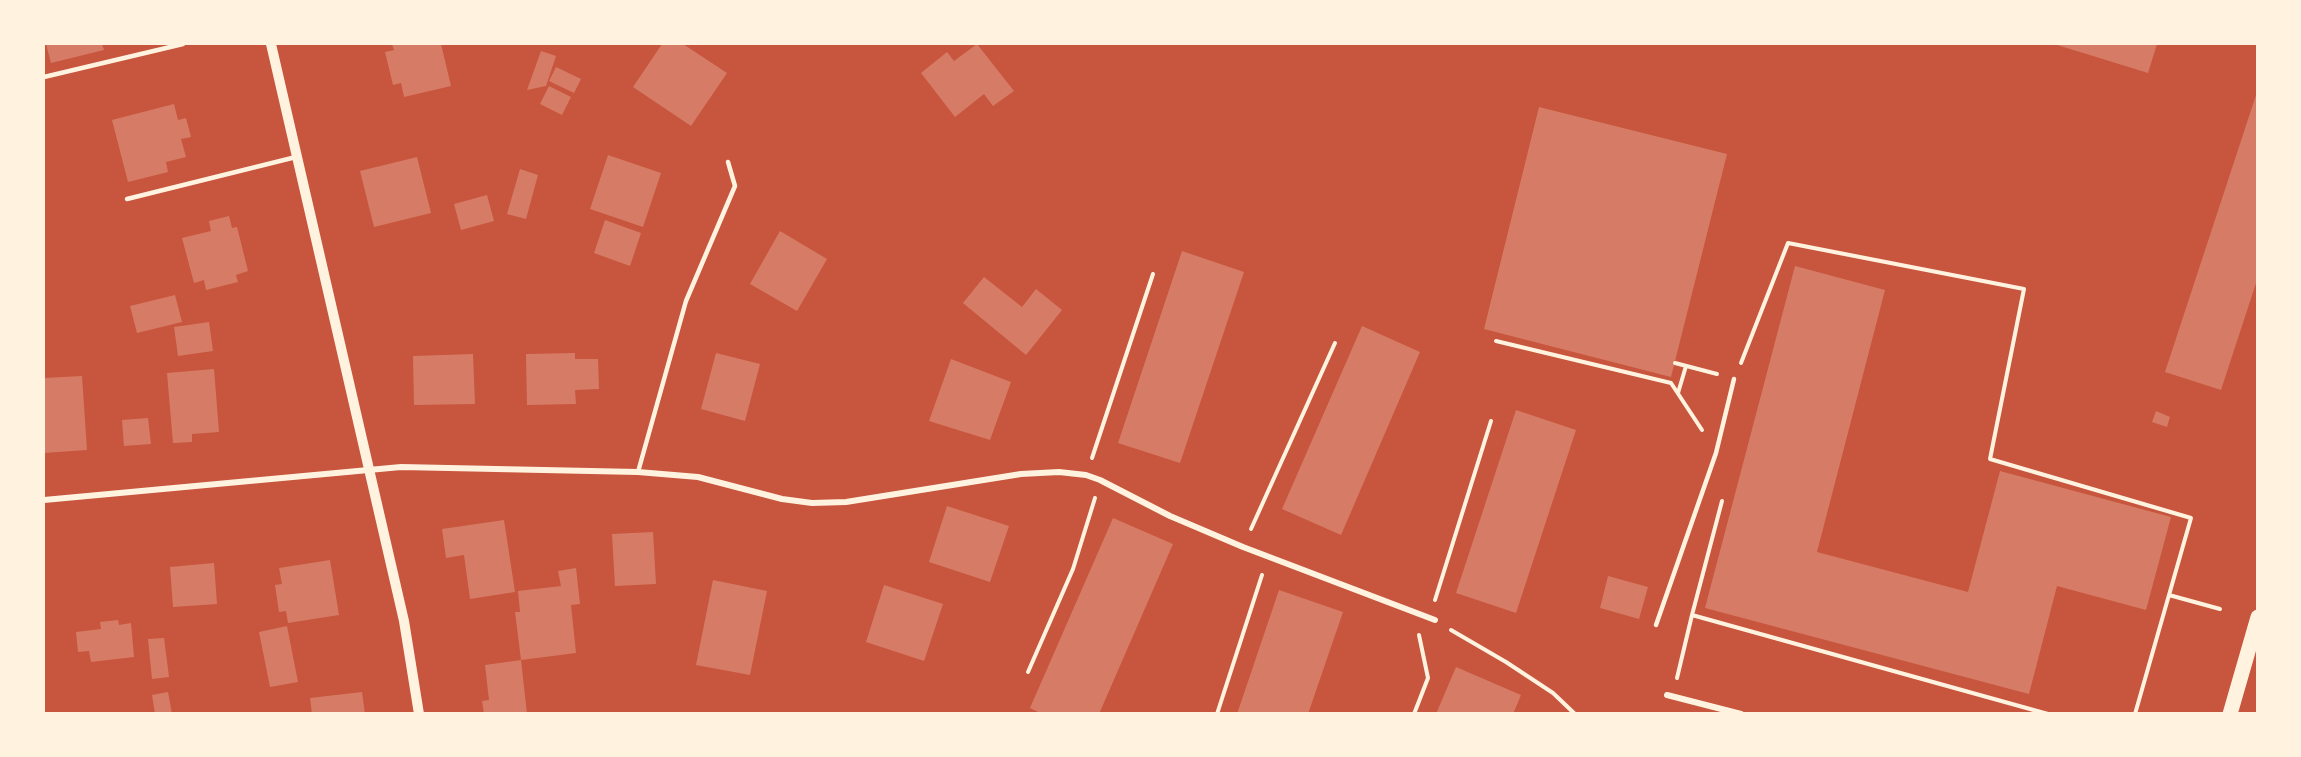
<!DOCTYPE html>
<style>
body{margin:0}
#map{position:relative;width:2301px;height:757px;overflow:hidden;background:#c8553d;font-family:Raleway,sans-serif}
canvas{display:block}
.frame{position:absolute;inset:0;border:45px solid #fff3e0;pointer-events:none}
</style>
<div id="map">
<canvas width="2301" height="757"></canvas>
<div class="frame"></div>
</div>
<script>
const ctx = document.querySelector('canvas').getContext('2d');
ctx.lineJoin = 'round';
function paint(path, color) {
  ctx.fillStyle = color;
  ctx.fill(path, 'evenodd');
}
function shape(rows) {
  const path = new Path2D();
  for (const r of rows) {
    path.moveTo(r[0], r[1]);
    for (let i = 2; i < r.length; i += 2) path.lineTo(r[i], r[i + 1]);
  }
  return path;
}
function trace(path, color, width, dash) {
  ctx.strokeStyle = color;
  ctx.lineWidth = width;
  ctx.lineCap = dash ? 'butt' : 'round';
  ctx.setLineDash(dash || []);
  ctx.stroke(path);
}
const building = shape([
 [46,44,102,44,104,50,51,63],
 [392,44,441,44,451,86,404,97,401,83,393,85,385,52,394,50],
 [662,44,683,44,727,73,691,126,633,87],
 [977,44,1014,91,993,106,984,94,955,117,921,73,947,52,954,61],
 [2054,44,2157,44,2148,73],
 [541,51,556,56,546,86,527,90],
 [556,67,581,79,574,93,549,81],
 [549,86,571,97,562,115,540,104],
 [2258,89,2258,277,2221,390,2165,372],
 [174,104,178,120,186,118,191,137,181,139,186,157,166,162,168,172,128,182,112,120],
 [1539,107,1727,154,1671,377,1484,329],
 [608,155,661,173,643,227,590,209],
 [417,157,431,213,374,227,360,171],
 [520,169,538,175,526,219,507,214],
 [487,195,494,221,461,230,454,204],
 [229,216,232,228,237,227,248,271,236,275,238,282,206,290,204,280,194,283,182,238,211,231,209,221],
 [605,220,641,233,630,266,594,253],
 [780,231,827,259,797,311,750,284],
 [1182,251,1244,272,1180,463,1118,443],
 [1795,266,1885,290,1817,552,1968,592,2000,471,2171,517,2146,610,2057,586,2029,694,1705,608],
 [984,277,1022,307,1036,289,1062,310,1026,355,963,303],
 [175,295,182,322,137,333,130,306],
 [209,322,213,351,178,356,174,327],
 [1362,326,1420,352,1341,535,1282,509],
 [575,353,575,359,598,359,599,389,575,390,576,404,527,405,526,354],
 [716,353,760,364,745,421,701,409],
 [473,354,475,404,414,405,413,356],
 [951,359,1011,382,990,440,929,421],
 [214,369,219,432,192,434,192,442,173,443,167,373],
 [82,376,87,450,44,453,44,378],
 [1516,410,1576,430,1516,613,1456,593],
 [2156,411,2170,417,2167,427,2152,422],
 [148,418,151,444,124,446,122,420],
 [947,506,1009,526,990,582,929,562],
 [1113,518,1173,544,1099,714,1042,714,1030,708],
 [504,520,515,592,470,599,464,555,446,558,442,529],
 [653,532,656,584,615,586,612,534],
 [330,560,339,615,288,623,286,611,279,612,275,585,282,584,279,568],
 [214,563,217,604,173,607,170,567],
 [576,568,580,604,571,605,576,653,521,660,515,612,520,612,518,591,561,586,558,571],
 [1608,576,1648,587,1639,619,1600,608],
 [713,580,767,591,750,675,696,665],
 [884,585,943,604,924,661,866,642],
 [1279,590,1343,612,1308,714,1237,714],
 [118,620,119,625,131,623,134,657,91,662,89,651,78,652,76,632,101,629,100,622],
 [287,626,298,682,270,687,259,632],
 [164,638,169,677,152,679,148,639],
 [521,660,527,714,484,714,482,701,489,700,485,665],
 [1456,667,1521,695,1513,714,1436,714],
 [168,692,172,714,155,714,152,695],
 [362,692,365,714,312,714,310,698]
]);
const path = shape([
 [1496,341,1671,383,1702,430],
 [1675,363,1717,374],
 [1741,363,1788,243,2024,289,1990,459,2191,518,2135,714],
 [1678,393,1686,366],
 [1092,458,1153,274],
 [1722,501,1692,615,2048,714],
 [1251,529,1335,343],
 [2169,595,2220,609],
 [1435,600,1491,421],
 [1451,630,1506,662,1553,693,1575,714],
 [1028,672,1073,569,1095,498],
 [1677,678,1692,615],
 [1217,714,1262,575],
 [1414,714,1428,678,1419,635]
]);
const service = shape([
 [44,77,183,44],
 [127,199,296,157],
 [638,472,686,301,735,186,728,162],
 [1656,625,1716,453,1734,379]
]);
const minor = shape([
 [44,500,401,467,638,472,698,477,782,499,812,503,846,502,1021,474,1059,472,1086,475,1100,480,1170,516,1243,547,1435,620],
 [1667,695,1741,714]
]);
const tertiary = shape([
 [271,44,404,621,419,714]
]);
const primary = shape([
 [2230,714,2258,617]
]);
paint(building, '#d67c66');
trace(path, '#fff3e0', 4);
trace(service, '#fff3e0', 4.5);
trace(minor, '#fff3e0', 6);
trace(tertiary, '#fff3e0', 10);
trace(primary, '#fff3e0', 15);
</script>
